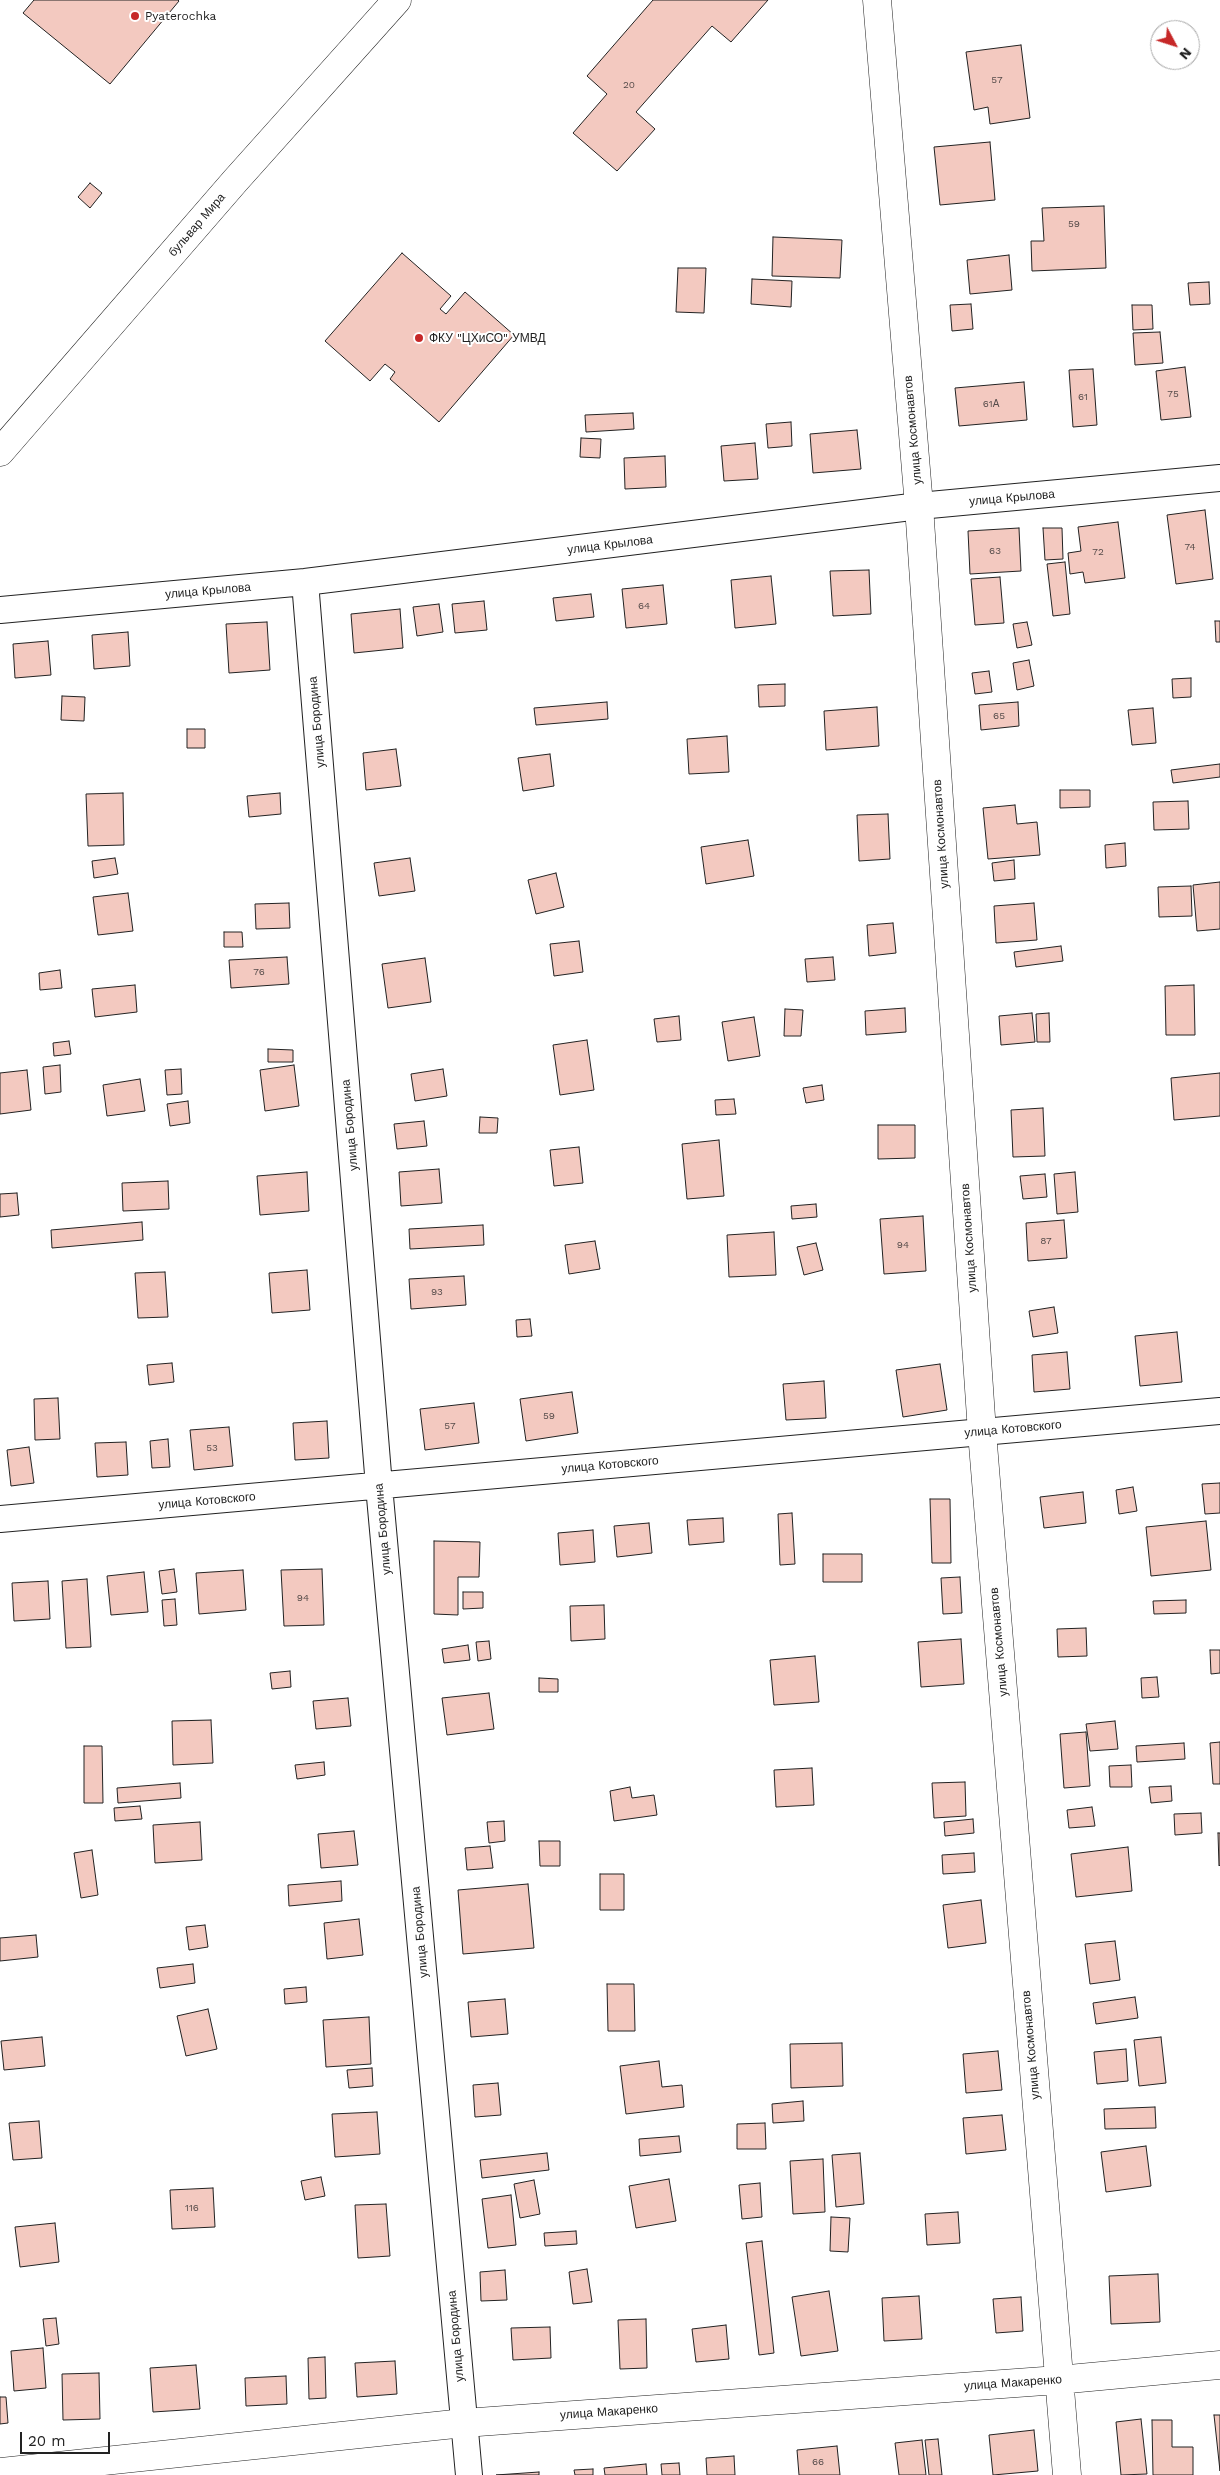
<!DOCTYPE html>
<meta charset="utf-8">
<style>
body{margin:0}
#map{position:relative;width:1220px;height:2475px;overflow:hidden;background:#fff;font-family:"Work Sans",sans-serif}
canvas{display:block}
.north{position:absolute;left:1150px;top:20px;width:50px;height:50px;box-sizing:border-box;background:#fff;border:1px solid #a7a7a7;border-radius:50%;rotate:130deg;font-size:14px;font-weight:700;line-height:20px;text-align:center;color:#222}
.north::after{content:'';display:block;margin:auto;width:18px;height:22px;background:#c62828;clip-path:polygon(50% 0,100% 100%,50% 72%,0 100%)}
.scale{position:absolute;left:20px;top:2432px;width:90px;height:22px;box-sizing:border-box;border:2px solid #222;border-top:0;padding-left:6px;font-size:15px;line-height:18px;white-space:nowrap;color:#222;-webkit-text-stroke:4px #fff;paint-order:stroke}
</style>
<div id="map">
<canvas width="1220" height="2475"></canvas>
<div class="north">N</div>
<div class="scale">20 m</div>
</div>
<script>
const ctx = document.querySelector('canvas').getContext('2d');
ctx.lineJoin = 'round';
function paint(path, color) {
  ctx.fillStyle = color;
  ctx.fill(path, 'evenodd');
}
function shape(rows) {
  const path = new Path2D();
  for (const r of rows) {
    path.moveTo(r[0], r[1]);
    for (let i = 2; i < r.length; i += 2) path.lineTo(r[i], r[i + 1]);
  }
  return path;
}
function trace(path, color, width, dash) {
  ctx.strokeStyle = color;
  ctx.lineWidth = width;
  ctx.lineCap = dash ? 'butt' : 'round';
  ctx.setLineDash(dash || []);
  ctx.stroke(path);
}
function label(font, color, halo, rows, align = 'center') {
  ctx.font = font + ' "Work Sans",sans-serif';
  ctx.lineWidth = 4;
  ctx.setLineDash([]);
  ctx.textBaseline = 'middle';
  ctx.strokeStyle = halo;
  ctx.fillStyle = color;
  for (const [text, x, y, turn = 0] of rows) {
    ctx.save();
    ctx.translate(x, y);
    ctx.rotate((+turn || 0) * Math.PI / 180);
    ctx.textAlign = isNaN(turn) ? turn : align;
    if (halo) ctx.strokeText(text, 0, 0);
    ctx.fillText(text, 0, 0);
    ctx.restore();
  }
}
const building = shape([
 [34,0,178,0,179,1,110,84,23,13,34,0],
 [653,0,768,0,731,42,712,26,636,112,655,129,617,171,573,133,607,94,587,76,653,0],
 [1021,45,1030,118,990,124,988,107,974,110,966,52,1021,45],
 [990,142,995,200,940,205,934,147,990,142],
 [90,183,102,193,90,208,78,197,90,183],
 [1104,206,1106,268,1032,271,1031,241,1044,241,1042,208,1104,206],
 [773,237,842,240,840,278,772,276,773,237],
 [402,253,451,296,440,309,446,314,465,292,514,335,439,422,390,379,395,372,385,364,370,381,325,341,402,253],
 [1009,255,1012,290,970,294,967,260,1009,255],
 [678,268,706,268,704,313,676,312,678,268],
 [752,279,792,281,791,307,751,304,752,279],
 [1209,282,1210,304,1190,305,1188,283,1209,282],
 [971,304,973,329,952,331,950,305,971,304],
 [1132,305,1152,305,1153,329,1133,330,1132,305],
 [1160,332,1163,363,1135,365,1133,333,1160,332],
 [1185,367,1191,417,1161,420,1156,371,1185,367],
 [1093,369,1097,425,1073,427,1069,370,1093,369],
 [1024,382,1027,420,959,426,955,388,1024,382],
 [633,413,634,429,586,432,585,415,633,413],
 [791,422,792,446,768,448,766,424,791,422],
 [857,430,861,469,813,473,810,434,857,430],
 [581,438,601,439,600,458,580,457,581,438],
 [755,443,758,479,724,481,721,446,755,443],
 [665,456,666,487,625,489,624,458,665,456],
 [1205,510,1213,579,1176,584,1167,515,1205,510],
 [1118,522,1125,578,1085,583,1083,572,1070,574,1068,553,1081,551,1078,527,1118,522],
 [1019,528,1021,571,970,574,968,531,1019,528],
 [1043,528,1062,528,1063,559,1045,560,1043,528],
 [1065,562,1070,614,1053,616,1047,564,1065,562],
 [869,570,871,614,833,616,830,571,869,570],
 [771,576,776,624,735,628,731,580,771,576],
 [1000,577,1004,623,975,625,971,579,1000,577],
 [663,585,667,624,626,628,622,589,663,585],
 [591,594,594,617,556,621,553,598,591,594],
 [484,601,487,630,455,633,452,604,484,601],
 [439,604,443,632,417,636,413,607,439,604],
 [400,609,403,648,354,653,351,614,400,609],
 [1215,621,1220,621,1220,642,1216,642,1215,621],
 [267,622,270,670,229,673,226,624,267,622],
 [1027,622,1032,645,1017,648,1013,624,1027,622],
 [128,632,130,666,94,669,92,635,128,632],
 [48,641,51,675,15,678,13,644,48,641],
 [1029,660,1034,686,1017,690,1013,663,1029,660],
 [989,671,992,692,975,694,972,673,989,671],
 [1191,678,1191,697,1173,698,1172,679,1191,678],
 [785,684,785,706,759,707,758,685,785,684],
 [62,696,85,697,84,721,61,720,62,696],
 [607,702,608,719,536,725,534,708,607,702],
 [1018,702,1019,726,981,730,979,705,1018,702],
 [877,707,879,746,826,750,824,711,877,707],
 [1153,708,1156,743,1132,745,1128,710,1153,708],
 [187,729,205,729,205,748,187,748,187,729],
 [727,736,729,772,689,774,687,739,727,736],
 [396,749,401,786,366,790,363,753,396,749],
 [550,754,554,786,523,791,518,758,550,754],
 [1220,764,1220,777,1173,783,1171,770,1220,764],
 [1060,790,1090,790,1090,807,1060,808,1060,790],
 [123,793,124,845,88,846,86,794,123,793],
 [280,793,281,814,249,817,247,796,280,793],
 [1188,801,1189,829,1154,830,1153,802,1188,801],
 [1015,805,1017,824,1037,822,1040,855,988,859,983,808,1015,805],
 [888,814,890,859,859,861,857,815,888,814],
 [748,840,754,876,706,884,701,847,748,840],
 [1125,843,1126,866,1106,868,1105,845,1125,843],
 [115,858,118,874,94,878,92,861,115,858],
 [410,858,415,891,379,896,374,863,410,858],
 [1014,860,1015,879,994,881,992,863,1014,860],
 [556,873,564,907,536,914,528,880,556,873],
 [1220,882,1220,929,1197,931,1193,885,1220,882],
 [1191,886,1192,916,1159,917,1158,887,1191,886],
 [128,893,133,931,98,935,93,897,128,893],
 [289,903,290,928,256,929,255,904,289,903],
 [1034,903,1037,940,996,943,994,906,1034,903],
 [893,923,896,953,869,956,867,925,893,923],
 [224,932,242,932,243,947,224,947,224,932],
 [579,941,583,972,554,976,550,944,579,941],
 [1061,946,1063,961,1016,967,1014,952,1061,946],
 [287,957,289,984,231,988,229,960,287,957],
 [833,957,835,980,807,982,805,959,833,957],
 [425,958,431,1002,388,1008,382,964,425,958],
 [60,970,62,988,40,990,39,973,60,970],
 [135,985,137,1012,95,1017,92,989,135,985],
 [1194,985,1195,1035,1166,1035,1165,986,1194,985],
 [905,1008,906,1032,866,1035,865,1011,905,1008],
 [785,1009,803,1010,801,1036,784,1036,785,1009],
 [1032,1013,1035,1042,1001,1045,999,1016,1032,1013],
 [1049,1013,1050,1042,1037,1042,1036,1014,1049,1013],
 [679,1016,681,1040,657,1042,654,1019,679,1016],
 [754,1017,760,1056,728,1061,722,1022,754,1017],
 [587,1040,594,1090,560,1095,553,1045,587,1040],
 [69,1041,71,1054,54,1056,53,1043,69,1041],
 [268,1049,293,1050,293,1062,268,1062,268,1049],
 [60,1065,61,1092,45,1094,43,1067,60,1065],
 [294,1065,299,1106,265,1111,260,1070,294,1065],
 [181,1069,182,1094,167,1095,165,1070,181,1069],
 [443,1069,447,1096,415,1101,411,1074,443,1069],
 [27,1070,31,1110,0,1114,0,1073,27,1070],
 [1220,1073,1220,1116,1174,1120,1171,1078,1220,1073],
 [140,1079,145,1111,107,1116,103,1085,140,1079],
 [822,1085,824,1100,806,1103,803,1088,822,1085],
 [734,1099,736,1114,716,1115,715,1100,734,1099],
 [188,1101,190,1123,170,1126,167,1104,188,1101],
 [1043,1108,1045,1156,1013,1157,1011,1110,1043,1108],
 [480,1117,498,1118,497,1133,479,1133,480,1117],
 [424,1121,427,1146,397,1149,394,1124,424,1121],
 [878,1125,915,1125,915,1158,878,1159,878,1125],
 [719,1140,724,1196,687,1199,682,1144,719,1140],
 [579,1147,583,1183,554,1186,550,1150,579,1147],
 [439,1169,442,1203,401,1206,399,1172,439,1169],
 [307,1172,309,1211,260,1215,257,1176,307,1172],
 [1075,1172,1078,1212,1057,1214,1054,1174,1075,1172],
 [1045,1174,1047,1197,1023,1199,1020,1176,1045,1174],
 [168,1181,169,1209,123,1211,122,1183,168,1181],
 [17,1193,19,1215,0,1217,0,1194,17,1193],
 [816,1204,817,1217,792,1219,791,1206,816,1204],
 [923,1216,926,1271,884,1274,880,1219,923,1216],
 [1064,1220,1067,1258,1028,1261,1026,1223,1064,1220],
 [142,1222,143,1240,52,1248,51,1230,142,1222],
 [483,1225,484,1245,410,1249,409,1229,483,1225],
 [774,1232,776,1275,729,1277,727,1235,774,1232],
 [595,1241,600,1269,569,1274,565,1245,595,1241],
 [816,1243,823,1270,804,1275,797,1247,816,1243],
 [307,1270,310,1310,272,1313,269,1273,307,1270],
 [165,1272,168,1317,138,1318,135,1273,165,1272],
 [464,1276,466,1305,411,1309,409,1279,464,1276],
 [1054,1307,1058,1333,1033,1337,1029,1311,1054,1307],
 [530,1319,532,1336,517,1337,516,1320,530,1319],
 [1177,1332,1182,1382,1140,1386,1135,1336,1177,1332],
 [1067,1352,1070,1389,1034,1392,1032,1355,1067,1352],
 [172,1363,174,1382,149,1385,147,1365,172,1363],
 [940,1364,947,1410,903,1417,896,1370,940,1364],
 [824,1381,826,1418,786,1420,783,1384,824,1381],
 [572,1392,578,1433,526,1441,520,1399,572,1392],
 [58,1398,60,1439,35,1440,34,1399,58,1398],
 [474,1403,479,1443,425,1450,420,1409,474,1403],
 [327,1421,329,1458,295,1460,293,1423,327,1421],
 [229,1427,233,1466,194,1470,190,1430,229,1427],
 [168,1439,170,1467,152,1468,150,1441,168,1439],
 [126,1442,128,1475,97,1477,95,1443,126,1442],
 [29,1447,34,1483,11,1486,7,1450,29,1447],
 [1220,1483,1220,1513,1205,1514,1202,1484,1220,1483],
 [1133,1487,1137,1511,1119,1514,1116,1490,1133,1487],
 [1083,1492,1086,1523,1044,1528,1040,1497,1083,1492],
 [930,1499,950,1499,951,1563,932,1563,930,1499],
 [792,1513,795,1564,780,1565,778,1514,792,1513],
 [723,1518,724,1542,689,1545,687,1520,723,1518],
 [1206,1521,1211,1570,1151,1576,1146,1527,1206,1521],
 [649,1523,652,1553,617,1557,614,1526,649,1523],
 [593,1530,595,1562,560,1565,558,1533,593,1530],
 [434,1541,480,1542,479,1577,458,1577,458,1615,434,1614,434,1541],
 [823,1554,862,1554,862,1582,823,1582,823,1554],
 [174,1569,177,1592,162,1594,159,1571,174,1569],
 [322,1569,324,1625,284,1626,281,1570,322,1569],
 [243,1570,246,1610,199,1614,196,1573,243,1570],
 [144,1572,148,1612,111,1615,107,1576,144,1572],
 [960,1577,962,1613,943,1614,941,1578,960,1577],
 [87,1579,91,1647,66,1648,62,1581,87,1579],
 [48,1581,50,1619,14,1621,12,1583,48,1581],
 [463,1592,483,1592,483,1608,463,1609,463,1592],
 [175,1599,177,1625,164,1626,162,1600,175,1599],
 [1186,1600,1186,1613,1154,1614,1153,1601,1186,1600],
 [604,1605,605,1639,571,1641,570,1606,604,1605],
 [1086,1628,1087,1656,1058,1657,1057,1629,1086,1628],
 [961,1639,964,1684,921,1687,918,1642,961,1639],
 [489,1641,491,1659,478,1661,476,1642,489,1641],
 [468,1645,470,1660,444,1663,442,1649,468,1645],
 [1210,1650,1220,1650,1220,1673,1211,1674,1210,1650],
 [815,1656,819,1702,774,1705,770,1660,815,1656],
 [290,1671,291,1687,272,1689,270,1673,290,1671],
 [1157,1677,1159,1697,1142,1698,1141,1678,1157,1677],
 [539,1678,558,1679,558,1692,539,1692,539,1678],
 [489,1693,494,1729,447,1735,442,1698,489,1693],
 [348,1698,351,1726,316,1729,313,1701,348,1698],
 [211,1720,213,1763,173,1765,172,1721,211,1720],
 [1115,1721,1118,1749,1090,1751,1086,1724,1115,1721],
 [1086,1732,1090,1786,1064,1788,1060,1734,1086,1732],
 [1220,1742,1220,1784,1213,1784,1210,1743,1220,1742],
 [1184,1743,1185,1759,1137,1762,1136,1746,1184,1743],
 [84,1746,102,1746,103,1803,84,1803,84,1746],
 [324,1762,325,1775,297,1779,295,1765,324,1762],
 [1131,1765,1132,1787,1110,1787,1109,1766,1131,1765],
 [812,1768,814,1805,776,1807,774,1770,812,1768],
 [965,1782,966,1816,934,1818,932,1783,965,1782],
 [180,1783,181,1798,118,1803,117,1788,180,1783],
 [1171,1786,1172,1801,1151,1803,1149,1787,1171,1786],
 [630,1787,632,1798,654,1795,657,1815,614,1821,610,1791,630,1787],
 [140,1806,142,1819,115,1821,114,1808,140,1806],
 [1092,1807,1095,1826,1069,1828,1067,1810,1092,1807],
 [1201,1813,1202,1833,1175,1835,1174,1814,1201,1813],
 [973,1819,974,1833,945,1836,944,1822,973,1819],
 [504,1821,505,1841,489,1843,487,1822,504,1821],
 [200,1822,202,1860,155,1863,153,1825,200,1822],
 [354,1831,358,1865,321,1868,318,1834,354,1831],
 [1218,1833,1220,1833,1220,1865,1219,1866,1218,1833],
 [539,1841,560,1841,560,1866,540,1866,539,1841],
 [490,1846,493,1868,467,1870,465,1848,490,1846],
 [1128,1847,1132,1891,1076,1897,1071,1854,1128,1847],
 [92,1850,98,1895,81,1898,74,1853,92,1850],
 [974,1853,975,1872,943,1874,942,1855,974,1853],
 [600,1874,624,1874,624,1910,600,1910,600,1874],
 [341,1881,342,1901,289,1906,288,1885,341,1881],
 [528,1884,534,1948,463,1954,458,1890,528,1884],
 [981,1900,986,1943,948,1948,943,1905,981,1900],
 [359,1919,363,1955,327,1959,324,1923,359,1919],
 [205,1925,208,1947,189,1950,186,1927,205,1925],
 [36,1935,38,1957,0,1961,0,1938,36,1935],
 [1115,1941,1120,1980,1090,1984,1085,1944,1115,1941],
 [193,1964,195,1983,160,1988,157,1968,193,1964],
 [607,1984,634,1984,635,2031,608,2031,607,1984],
 [306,1987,307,2002,285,2004,284,1989,306,1987],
 [1135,1997,1138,2018,1096,2024,1093,2003,1135,1997],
 [505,1999,508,2034,471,2037,468,2002,505,1999],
 [208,2009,217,2049,186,2056,177,2016,208,2009],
 [369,2017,371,2064,326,2067,323,2020,369,2017],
 [42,2037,45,2066,4,2070,1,2041,42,2037],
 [1161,2037,1166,2083,1139,2086,1134,2040,1161,2037],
 [842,2043,843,2086,791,2088,790,2044,842,2043],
 [1126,2049,1128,2081,1097,2084,1094,2052,1126,2049],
 [998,2051,1002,2090,966,2093,963,2054,998,2051],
 [659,2061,662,2087,682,2085,684,2107,626,2114,620,2066,659,2061],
 [372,2068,373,2086,349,2088,347,2070,372,2068],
 [498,2083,501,2115,475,2117,473,2085,498,2083],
 [803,2101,804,2121,773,2123,772,2104,803,2101],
 [1155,2107,1156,2128,1105,2129,1104,2109,1155,2107],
 [377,2112,380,2154,335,2157,332,2114,377,2112],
 [1002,2115,1006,2150,966,2154,963,2118,1002,2115],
 [39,2121,42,2158,13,2160,9,2123,39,2121],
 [765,2123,766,2149,737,2149,737,2124,765,2123],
 [679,2136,681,2152,640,2156,639,2139,679,2136],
 [1146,2146,1151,2186,1106,2192,1101,2152,1146,2146],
 [547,2153,549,2170,482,2178,480,2160,547,2153],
 [860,2153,864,2204,836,2207,832,2155,860,2153],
 [823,2159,825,2212,793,2214,790,2161,823,2159],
 [321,2177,325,2196,305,2200,301,2181,321,2177],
 [669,2179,676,2221,636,2228,629,2186,669,2179],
 [534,2180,540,2214,520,2218,514,2184,534,2180],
 [760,2183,762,2217,742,2219,739,2185,760,2183],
 [213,2188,215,2227,172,2229,170,2190,213,2188],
 [511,2195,516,2245,488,2248,482,2199,511,2195],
 [386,2204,390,2256,358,2258,355,2205,386,2204],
 [958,2212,960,2243,927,2245,925,2214,958,2212],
 [831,2217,850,2218,848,2252,830,2251,831,2217],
 [55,2223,59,2262,20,2267,15,2227,55,2223],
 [576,2231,577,2244,545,2246,544,2233,576,2231],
 [762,2241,774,2353,759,2355,746,2243,762,2241],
 [587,2269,592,2302,573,2304,569,2272,587,2269],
 [505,2270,507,2300,481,2301,480,2272,505,2270],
 [1158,2274,1160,2322,1111,2324,1109,2276,1158,2274],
 [829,2291,838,2351,801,2356,792,2297,829,2291],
 [919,2296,922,2339,884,2341,882,2298,919,2296],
 [1021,2297,1023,2331,996,2333,993,2299,1021,2297],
 [56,2318,59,2344,46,2346,43,2319,56,2318],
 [646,2319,647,2368,620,2369,618,2320,646,2319],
 [726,2325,729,2359,696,2362,692,2329,726,2325],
 [550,2327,551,2358,513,2360,511,2328,550,2327],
 [43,2348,46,2388,14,2391,11,2351,43,2348],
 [325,2357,326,2398,309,2399,308,2358,325,2357],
 [395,2361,397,2394,357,2397,355,2363,395,2361],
 [196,2365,200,2409,153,2412,150,2368,196,2365],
 [99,2373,100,2419,63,2420,62,2374,99,2373],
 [286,2376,287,2404,246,2406,245,2378,286,2376],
 [0,2397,6,2397,8,2423,0,2424,0,2397],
 [1214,2415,1220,2415,1220,2471,1214,2415],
 [1141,2419,1147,2474,1121,2475,1116,2422,1141,2419],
 [1152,2420,1172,2420,1172,2447,1193,2447,1193,2475,1153,2475,1152,2420],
 [1034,2430,1038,2471,993,2475,989,2435,1034,2430],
 [938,2439,942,2475,929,2475,925,2440,938,2439],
 [922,2440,926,2475,899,2475,895,2443,922,2440],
 [837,2446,840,2475,799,2475,797,2450,837,2446],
 [734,2456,735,2475,707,2475,706,2458,734,2456],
 [679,2463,680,2475,662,2475,661,2464,679,2463],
 [646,2464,647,2475,605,2475,604,2468,646,2464],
 [593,2469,593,2475,575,2475,574,2470,593,2469],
 [539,2472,539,2475,496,2475,539,2472]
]);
const street = shape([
 [305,582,379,1486,469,2475],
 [0,610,305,582,919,506,1220,478],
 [0,1519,1220,1411]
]);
const secondary = shape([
 [877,0,919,506,982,1432,1067,2475],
 [0,452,235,181,397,0],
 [0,2472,464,2423,1058,2380,1220,2365]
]);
const markers = [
 [135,16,5,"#c62828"],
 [419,338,5,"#c62828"]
];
const numberNames = [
 ["57",997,80],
 ["20",629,85],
 ["59",1074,224],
 ["75",1173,394],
 ["61",1083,397],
 ["61А",991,404],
 ["74",1190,547],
 ["63",995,551],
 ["72",1098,552],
 ["64",644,606],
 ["65",999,716],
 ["76",259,972],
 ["87",1046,1241],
 ["94",903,1245],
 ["93",437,1292],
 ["59",549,1416],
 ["57",450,1426],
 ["53",212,1448],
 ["94",303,1598],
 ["116",192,2208],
 ["66",818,2462]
];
const poiNames = [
 ["Pyaterochka",145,16],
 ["ФКУ \"ЦХиСО\" УМВД",429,338]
];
const streetNames = [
 ["бульвар Мира",197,225,-49],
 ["улица Космонавтов",913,430,-95],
 ["улица Крылова",1012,498,-5],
 ["улица Крылова",610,545,-7],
 ["улица Крылова",208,591,-5],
 ["улица Бородина",317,722,-95],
 ["улица Космонавтов",941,834,-94],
 ["улица Бородина",350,1125,-95],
 ["улица Космонавтов",969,1238,-94],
 ["улица Котовского",1013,1429,-5],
 ["улица Котовского",610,1465,-5],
 ["улица Котовского",207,1501,-5],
 ["улица Бородина",383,1529,-95],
 ["улица Космонавтов",999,1642,-95],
 ["улица Бородина",420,1932,-95],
 ["улица Космонавтов",1031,2045,-95],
 ["улица Бородина",456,2336,-95],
 ["улица Макаренко",1013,2383,-4],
 ["улица Макаренко",609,2412,-4]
];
paint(building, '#f3c9c0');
trace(building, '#222', 1);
trace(street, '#222', 28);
trace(secondary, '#222', 29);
trace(street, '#fff', 26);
trace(secondary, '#fff', 28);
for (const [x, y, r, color] of markers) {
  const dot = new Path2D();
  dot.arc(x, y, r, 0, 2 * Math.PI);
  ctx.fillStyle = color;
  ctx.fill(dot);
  trace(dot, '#fff', 2);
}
label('10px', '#564c4a', null, numberNames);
label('12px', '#222', '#fff', poiNames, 'left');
label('12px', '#222', '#fff', streetNames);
</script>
